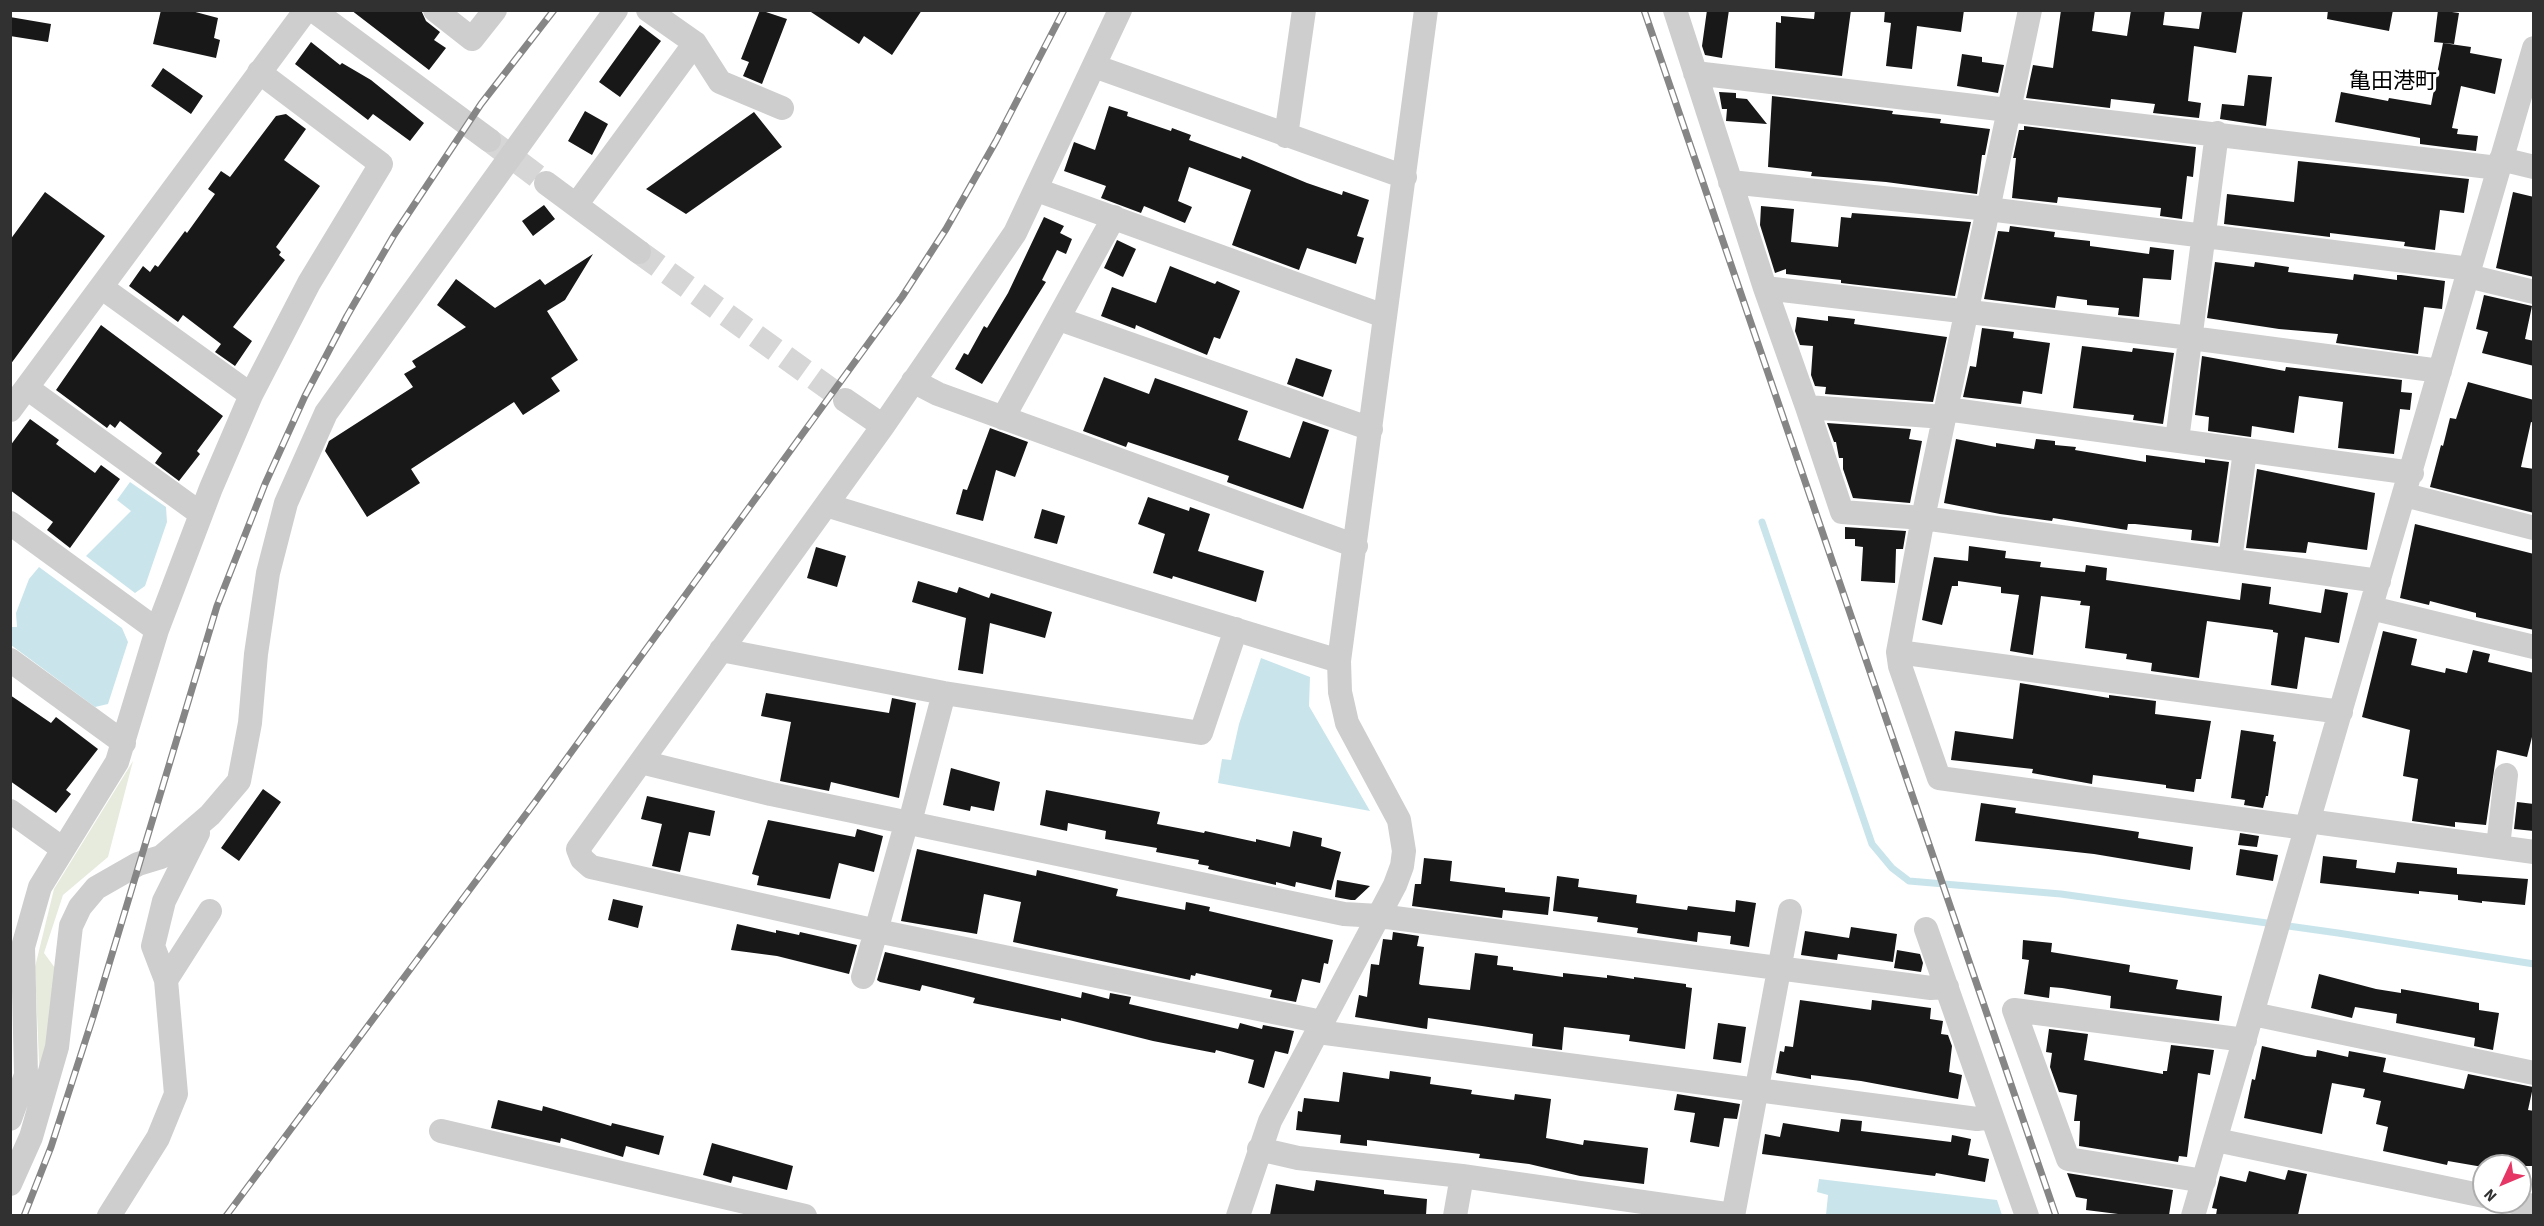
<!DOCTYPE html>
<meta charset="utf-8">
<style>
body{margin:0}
#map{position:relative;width:2544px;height:1226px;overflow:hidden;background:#fff;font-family:"Source Sans 3",sans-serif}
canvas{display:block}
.frame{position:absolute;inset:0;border:12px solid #313131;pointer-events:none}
.north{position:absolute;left:2472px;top:1154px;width:60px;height:60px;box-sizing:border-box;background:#fff;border:2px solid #adadad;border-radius:50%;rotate:226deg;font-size:16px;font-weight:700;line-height:24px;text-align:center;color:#313131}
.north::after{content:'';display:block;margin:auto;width:21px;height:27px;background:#e53666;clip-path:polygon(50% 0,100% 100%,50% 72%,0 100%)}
</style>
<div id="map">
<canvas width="2544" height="1226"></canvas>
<div class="frame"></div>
<div class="north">N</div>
</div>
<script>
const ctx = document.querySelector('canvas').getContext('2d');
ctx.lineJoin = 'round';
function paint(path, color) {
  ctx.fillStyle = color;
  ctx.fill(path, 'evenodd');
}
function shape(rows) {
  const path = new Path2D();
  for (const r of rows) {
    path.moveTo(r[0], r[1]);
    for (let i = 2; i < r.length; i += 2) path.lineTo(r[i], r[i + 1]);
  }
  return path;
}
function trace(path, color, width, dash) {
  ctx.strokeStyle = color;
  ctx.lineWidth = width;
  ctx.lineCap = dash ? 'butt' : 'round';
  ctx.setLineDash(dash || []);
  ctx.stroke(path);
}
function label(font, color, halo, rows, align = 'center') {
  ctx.font = font + ' "Source Sans 3","Noto Sans JP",sans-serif';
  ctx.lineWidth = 6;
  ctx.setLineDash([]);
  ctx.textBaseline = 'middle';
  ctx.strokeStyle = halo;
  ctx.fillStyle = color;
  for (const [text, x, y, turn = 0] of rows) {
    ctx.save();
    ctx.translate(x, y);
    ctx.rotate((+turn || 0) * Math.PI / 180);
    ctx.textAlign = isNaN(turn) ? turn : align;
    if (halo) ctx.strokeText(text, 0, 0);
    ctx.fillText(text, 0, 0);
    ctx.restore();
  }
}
const green = shape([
 [133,761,108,857,63,895,44,953,55,968,59,988,40,1085,35,967,54,889]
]);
const water = shape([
 [130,482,166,507,167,522,145,586,135,593,86,556,131,511,117,500],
 [39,567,122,628,128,642,108,704,95,707,11,645,11,627,17,627,16,613,29,579],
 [1261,658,1310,677,1309,706,1370,811,1218,783,1222,759,1231,760,1239,724],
 [1819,1179,1997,1200,2002,1215,1826,1215,1828,1195,1817,1192]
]);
const stream = shape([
 [1762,522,1872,844,1892,868,1909,881,2061,894,2338,933,2534,964]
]);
const building = shape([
 [161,10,188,10,218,18,214,38,220,40,216,58,153,44],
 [351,10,421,10,426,21,440,32,434,40,446,48,429,70],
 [760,10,787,19,762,84,743,76,749,62,741,59],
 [808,10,922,10,892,55,864,36,859,44],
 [1707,10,1729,10,1722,58,1705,55,1702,46],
 [1815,10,1851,10,1842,76,1775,68,1776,22,1781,23,1781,16,1814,19],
 [1885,10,1964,10,1961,32,1917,26,1912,69,1886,66,1891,23,1884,22],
 [2061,10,2095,10,2092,31,2127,36,2131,10,2165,10,2163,25,2199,29,2202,10,2243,10,2236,53,2194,46,2188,101,2201,103,2199,118,2153,113,2155,104,2111,99,2110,108,2026,98,2033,65,2053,68],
 [2328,10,2393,10,2389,31,2327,19],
 [2438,10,2459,13,2454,44,2434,42],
 [10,17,51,24,48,42,10,36],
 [640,25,661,41,620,97,599,82],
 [311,42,340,65,342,63,371,80,424,123,410,141,373,114,368,120,295,64],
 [2443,43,2471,47,2470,53,2502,59,2495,94,2461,86,2452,128,2458,129,2457,134,2478,136,2476,151,2420,144,2420,138,2335,122,2341,92,2388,101,2389,98,2431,105],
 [1962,54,1982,57,1982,62,2004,65,1998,93,1957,86],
 [163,68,203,96,191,114,151,86],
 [2248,75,2272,77,2266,126,2220,119,2222,104,2244,106],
 [1719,92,1736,93,1736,98,1747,99,1767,124,1726,121,1727,109,1722,109],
 [1772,96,1893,111,1892,114,1941,119,1940,123,1990,129,1985,155,1982,155,1977,194,1886,182,1811,176,1812,172,1768,167],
 [1109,106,1128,112,1127,116,1171,131,1172,128,1191,135,1189,140,1241,159,1242,156,1307,183,1342,195,1343,191,1369,200,1357,236,1364,238,1356,264,1307,248,1299,270,1232,245,1251,190,1189,167,1178,201,1192,207,1185,223,1144,206,1141,213,1101,198,1106,186,1064,171,1074,142,1095,150],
 [585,111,608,124,592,155,568,141],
 [754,112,782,147,686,214,646,189],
 [286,114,306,129,284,160,320,186,276,247,281,252,279,255,285,260,233,327,252,341,235,366,215,352,221,344,183,315,178,322,129,286,143,266,150,272,155,265,158,267,185,231,187,233,215,194,208,189,221,171,230,177,276,116],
 [2024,126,2196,147,2193,177,2187,176,2182,219,2160,216,2161,208,2058,197,2057,203,2012,198,2016,158,2013,158,2019,130,2024,130],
 [2298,161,2469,179,2464,213,2440,210,2435,250,2404,246,2405,242,2330,233,2330,237,2224,224,2227,194,2294,202],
 [45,192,105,236,10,365,10,240],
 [2513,192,2534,197,2534,277,2496,268],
 [544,205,555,219,533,236,522,221],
 [1761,206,1794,209,1791,242,1838,247,1841,217,1851,218,1852,213,1971,222,1955,296,1841,283,1841,280,1786,274,1786,269,1775,273,1760,225],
 [1044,217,1064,226,1060,233,1072,239,1066,254,1057,250,1042,280,1046,282,982,384,955,369,964,353,968,355,984,326,987,328,1008,293],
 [2010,226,2055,232,2054,237,2090,241,2090,246,2149,254,2150,247,2174,250,2171,280,2143,278,2139,317,2118,315,2119,308,2087,305,2087,300,2057,296,2055,308,1984,299,1998,231,2009,232],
 [1117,240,1136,249,1123,277,1104,268],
 [593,254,565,300,547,311,578,360,551,378,560,391,523,415,514,402,411,469,420,483,367,517,325,451,329,441,413,387,404,374,416,367,412,361,466,327,437,305,456,279,495,308,540,279,545,285],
 [2215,262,2254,267,2255,262,2289,267,2288,272,2353,280,2354,274,2397,280,2397,275,2401,275,2445,281,2442,309,2424,307,2418,354,2336,343,2338,334,2279,329,2207,318],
 [1170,266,1215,284,1217,281,1240,291,1220,339,1214,337,1207,355,1136,325,1135,329,1101,316,1112,287,1156,303],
 [2484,295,2532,306,2525,339,2534,341,2534,366,2482,353,2488,332,2476,329],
 [1828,316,1855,319,1854,324,1947,337,1933,402,1825,394,1826,387,1815,386,1811,375,1813,346,1800,345,1795,331,1797,317,1828,321],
 [101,325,223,416,197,451,200,454,179,481,155,463,162,453,120,421,115,428,110,424,107,428,56,390],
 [1982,328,2014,332,2013,338,2050,343,2042,394,2023,391,2021,404,1963,397,1970,366,1976,367],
 [2082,346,2132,352,2133,348,2174,353,2163,424,2133,420,2134,415,2073,408],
 [2202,356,2285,371,2286,367,2402,380,2401,392,2412,393,2410,410,2400,409,2394,454,2338,448,2343,402,2299,396,2294,433,2252,426,2251,437,2208,431,2209,417,2195,415],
 [1296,358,1332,370,1323,397,1287,384],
 [1104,377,1149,394,1155,378,1248,411,1238,440,1290,458,1303,421,1329,430,1303,509,1227,482,1229,476,1128,442,1126,447,1083,431],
 [2468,382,2534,400,2534,423,2531,422,2521,467,2534,469,2534,513,2430,487,2441,445,2443,446,2450,418,2456,419],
 [30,419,59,440,56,444,95,473,101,465,120,479,70,548,47,530,53,522,10,490,10,446],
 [1827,423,1911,429,1909,439,1922,441,1910,503,1853,498,1843,469,1843,458,1839,458,1836,442,1834,442],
 [990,428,1028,442,1015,477,996,470,983,521,956,514,963,489,967,490],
 [1956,439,1996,447,1996,443,2034,449,2036,439,2055,441,2055,445,2076,447,2075,450,2146,462,2146,455,2205,463,2205,459,2229,462,2218,543,2191,540,2192,530,2135,524,2128,524,2127,530,2053,518,2052,521,2000,514,1944,503],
 [2257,469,2375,493,2367,550,2308,542,2306,553,2246,548],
 [1148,497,1189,511,1190,507,1210,514,1198,551,1264,571,1256,602,1173,576,1172,579,1153,573,1165,534,1138,524],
 [1042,509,1065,516,1057,544,1034,538],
 [2415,524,2534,554,2534,630,2476,617,2476,613,2430,601,2429,605,2400,598],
 [1845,527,1906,531,1903,549,1896,549,1895,583,1861,581,1863,547,1855,546,1855,539,1845,539],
 [1969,546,2006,551,2005,558,2041,562,2040,567,2085,572,2086,565,2107,568,2106,580,2240,600,2242,583,2271,587,2269,604,2321,613,2325,589,2348,593,2339,643,2305,637,2297,689,2271,685,2278,633,2273,632,2273,630,2207,621,2199,678,2151,671,2152,663,2126,659,2127,654,2085,648,2090,606,2080,605,2081,601,2041,596,2033,655,2010,651,2019,595,2001,593,2001,587,1958,581,1958,586,1952,586,1942,625,1922,620,1934,557,1968,561],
 [816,547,846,556,837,587,807,578],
 [918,581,957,593,959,587,989,598,991,593,1052,612,1045,638,990,623,983,674,958,670,966,618,912,602],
 [2383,631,2417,639,2411,665,2445,673,2446,668,2467,673,2473,650,2490,654,2488,662,2534,673,2534,729,2527,757,2497,750,2486,825,2455,822,2455,827,2412,821,2418,779,2403,776,2410,730,2362,717],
 [2020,683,2109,698,2109,695,2156,701,2155,714,2211,721,2201,779,2196,779,2194,792,2166,788,2166,785,2093,775,2092,784,2032,773,2033,769,1951,760,1955,731,2013,739],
 [766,693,889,713,892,698,916,703,899,798,831,782,829,791,780,781,791,722,761,716],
 [10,695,51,723,56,717,98,749,66,790,71,794,56,813,10,781],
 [2241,730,2274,735,2273,741,2276,742,2268,796,2266,796,2263,808,2244,805,2245,800,2231,798],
 [951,768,1000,782,994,811,971,806,970,811,943,805],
 [263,789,281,802,239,861,221,848],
 [1046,790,1160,812,1157,824,1204,833,1205,831,1256,842,1256,839,1290,847,1293,831,1322,838,1321,846,1341,852,1331,890,1296,882,1295,887,1276,882,1276,885,1208,869,1209,866,1198,864,1199,860,1156,852,1157,848,1105,839,1106,831,1068,823,1067,831,1040,825],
 [647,796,715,811,710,836,689,832,680,872,652,866,662,824,641,819],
 [2517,802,2534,804,2534,831,2514,829],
 [1981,803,2016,808,2015,813,2139,832,2138,838,2193,847,2190,870,2094,854,1975,841],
 [768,820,855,837,857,829,883,836,874,872,839,863,830,899,757,885,759,876,752,874],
 [2240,833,2259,836,2257,847,2238,845],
 [917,849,1036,876,1037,870,1118,889,1116,896,1185,910,1186,902,1210,907,1209,911,1333,940,1328,964,1324,963,1320,983,1302,979,1296,1002,1270,997,1272,990,1196,973,1195,976,1191,975,1190,980,1013,942,1021,902,984,894,977,934,901,921],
 [2240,849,2278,855,2273,881,2236,875],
 [2323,856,2357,860,2356,868,2395,873,2397,862,2457,868,2457,874,2528,879,2525,905,2482,901,2482,903,2458,900,2458,895,2419,891,2419,894,2320,883],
 [1424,858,1452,861,1450,881,1505,888,1505,892,1550,897,1548,915,1503,910,1502,918,1412,906,1415,884,1421,884],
 [1557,876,1579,879,1578,887,1637,895,1636,903,1687,910,1688,906,1735,912,1736,900,1756,903,1749,947,1730,944,1731,936,1698,932,1697,942,1637,933,1638,928,1597,922,1598,917,1553,911],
 [1337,880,1370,886,1355,900,1351,900,1335,897],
 [613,899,643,906,638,928,608,920],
 [737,924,776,933,776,930,799,935,800,932,857,945,849,974,777,956,731,950],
 [1851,927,1897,934,1893,962,1838,954,1837,960,1801,955,1805,931,1849,938],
 [1393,932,1419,936,1417,946,1424,947,1419,984,1421,985,1470,990,1475,953,1498,956,1497,965,1513,967,1513,970,1563,977,1563,973,1607,978,1607,975,1634,979,1634,977,1686,984,1686,987,1692,988,1685,1049,1629,1041,1630,1035,1564,1027,1562,1050,1532,1046,1533,1034,1482,1026,1428,1018,1427,1029,1355,1017,1359,995,1367,997,1371,964,1379,965,1383,939,1392,940],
 [2023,940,2052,943,2051,952,2130,965,2129,972,2178,980,2176,989,2222,996,2219,1021,2110,1008,2111,996,2062,988,2050,987,2049,998,2024,994,2029,960,2022,959],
 [1897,950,1920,954,1923,963,1921,972,1894,968],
 [885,952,1081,998,1082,992,1109,999,1110,993,1131,997,1129,1004,1238,1029,1240,1023,1262,1029,1263,1025,1294,1031,1288,1054,1275,1051,1264,1088,1248,1083,1254,1060,1216,1050,1215,1053,1153,1041,1061,1018,1061,1021,973,1003,975,998,922,985,920,991,880,982,877,980],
 [2319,974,2376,989,2401,993,2401,989,2479,1003,2479,1010,2499,1013,2493,1050,2474,1046,2475,1038,2396,1023,2397,1014,2355,1007,2352,1018,2311,1008],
 [1800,1000,1871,1010,1872,1000,1931,1008,1930,1019,1943,1021,1941,1034,1948,1035,1952,1046,1949,1072,1962,1075,1958,1099,1861,1081,1811,1075,1811,1079,1776,1073,1780,1051,1784,1052,1785,1046,1793,1047],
 [1718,1023,1746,1027,1741,1063,1713,1059],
 [2049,1029,2088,1034,2084,1060,2163,1074,2163,1071,2167,1071,2171,1045,2214,1050,2210,1075,2198,1073,2187,1157,2179,1156,2178,1162,2079,1146,2080,1121,2074,1121,2077,1095,2059,1092,2050,1067,2052,1053,2046,1052],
 [2262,1046,2306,1056,2316,1057,2317,1050,2348,1057,2349,1051,2386,1058,2383,1072,2464,1089,2468,1074,2533,1087,2528,1110,2534,1111,2534,1166,2477,1166,2448,1161,2447,1165,2383,1151,2388,1127,2376,1124,2381,1101,2363,1097,2365,1089,2332,1083,2322,1134,2244,1118,2252,1079,2255,1080],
 [1390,1071,1431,1077,1430,1084,1472,1090,1471,1094,1514,1100,1515,1094,1551,1099,1546,1138,1583,1145,1584,1140,1648,1148,1644,1184,1580,1176,1529,1164,1479,1158,1480,1154,1367,1140,1367,1146,1340,1143,1341,1135,1296,1130,1298,1111,1302,1112,1304,1098,1339,1102,1343,1072,1389,1079],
 [1677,1094,1740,1104,1737,1119,1724,1118,1719,1147,1690,1142,1695,1113,1674,1110],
 [498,1100,542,1111,543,1106,611,1126,612,1123,664,1136,659,1155,626,1146,623,1157,561,1138,560,1143,491,1128],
 [1841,1119,1862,1121,1861,1131,1951,1142,1952,1135,1971,1139,1968,1155,1989,1159,1985,1182,1936,1173,1935,1176,1762,1154,1765,1134,1780,1137,1783,1123,1839,1132],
 [712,1143,793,1166,787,1190,733,1176,731,1183,703,1175],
 [2288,1170,2307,1174,2298,1215,2216,1215,2217,1209,2212,1208,2220,1176,2246,1182,2249,1171,2285,1180],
 [2067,1173,2173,1190,2169,1215,2126,1215,2086,1210,2087,1199,2076,1197],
 [1316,1180,1384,1190,1384,1194,1427,1199,1426,1215,1270,1215,1276,1184,1314,1191]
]);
const minorTunnel = shape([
 [489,140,546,183],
 [639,252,845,400]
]);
const minor = shape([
 [313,10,489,140],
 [435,10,472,39,495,10],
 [648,10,695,43,720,82,782,108],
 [1675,10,1765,288,1807,407,1944,417],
 [2030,10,1923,518,1898,652,1900,666,1939,778,2306,828],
 [1094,66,1405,177],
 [1695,73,2498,168],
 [1286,136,1304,10],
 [2501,159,2534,167],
 [1730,182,1988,209,2470,269],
 [546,183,639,252],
 [1037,190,1384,316],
 [576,205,695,43],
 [2468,276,2534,292],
 [101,287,251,395],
 [1765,288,2191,338,2440,371],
 [1059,319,1371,429],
 [913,381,938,394,1356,546],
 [27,388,201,514],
 [845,400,883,426,1015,233,1120,10],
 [1807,407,1842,512,1923,518,2379,581],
 [1946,409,2412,473],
 [10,410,306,10],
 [1003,418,1114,217],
 [883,426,578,849,582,859,591,867,877,931,1322,1022],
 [2177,440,2217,133],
 [2405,495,2534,528],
 [826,505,1339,661],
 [10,523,157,630],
 [2230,560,2245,451],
 [2371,608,2534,647],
 [721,650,944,693,1201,733,1236,629],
 [1898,652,2341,712],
 [10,660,124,743],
 [641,762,771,794,1344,914,1379,916,1931,988,1947,987],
 [10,811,63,849],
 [2308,821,2534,852],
 [910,822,944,693],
 [2498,847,2506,775],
 [1926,929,2027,1216],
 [863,977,907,821],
 [166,980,210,911],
 [2253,1014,2534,1073],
 [1318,1032,1977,1119,1992,1117],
 [10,1119,26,1075,23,947,40,887,117,762,157,630,211,488,251,395,309,283,381,164,259,72],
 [441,1131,805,1216],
 [2216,1140,2484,1196],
 [1259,1149,1298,1158,1462,1176,1733,1215],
 [2204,1181,2068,1159,2014,1010,2245,1040],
 [10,1184,31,1137,57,1047,71,926,80,907,96,888,138,864,161,857,210,815,239,781,250,723,256,654,268,573,286,503,326,413,616,10],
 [2513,1202,2534,1206],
 [109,1216,158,1138,176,1094,166,980,153,946,164,901,198,833],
 [1238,1216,1270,1121,1395,885,1402,866,1404,851,1399,820,1347,723,1340,692,1339,661,1426,10],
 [1455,1216,1462,1176],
 [1733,1216,1790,911],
 [2193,1216,2534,48]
]);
const rail = shape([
 [1644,10,2056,1216],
 [24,1216,51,1147,94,1014,217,606,265,484,305,396,347,316,394,235,481,104,554,10],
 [226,1216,535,802,902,297,946,229,996,141,1064,10]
]);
const quarterNames = [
 ["亀田港町",2393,83]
];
paint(green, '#e7ebdd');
paint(water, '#c9e5eb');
trace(stream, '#c9e5eb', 7);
paint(building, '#181818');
trace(minorTunnel, '#d6d6d6', 24, [24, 12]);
trace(minor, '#cecece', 24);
trace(rail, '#868686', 7);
trace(rail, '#fff', 4.5, [14]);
label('22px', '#000', '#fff', quarterNames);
</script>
